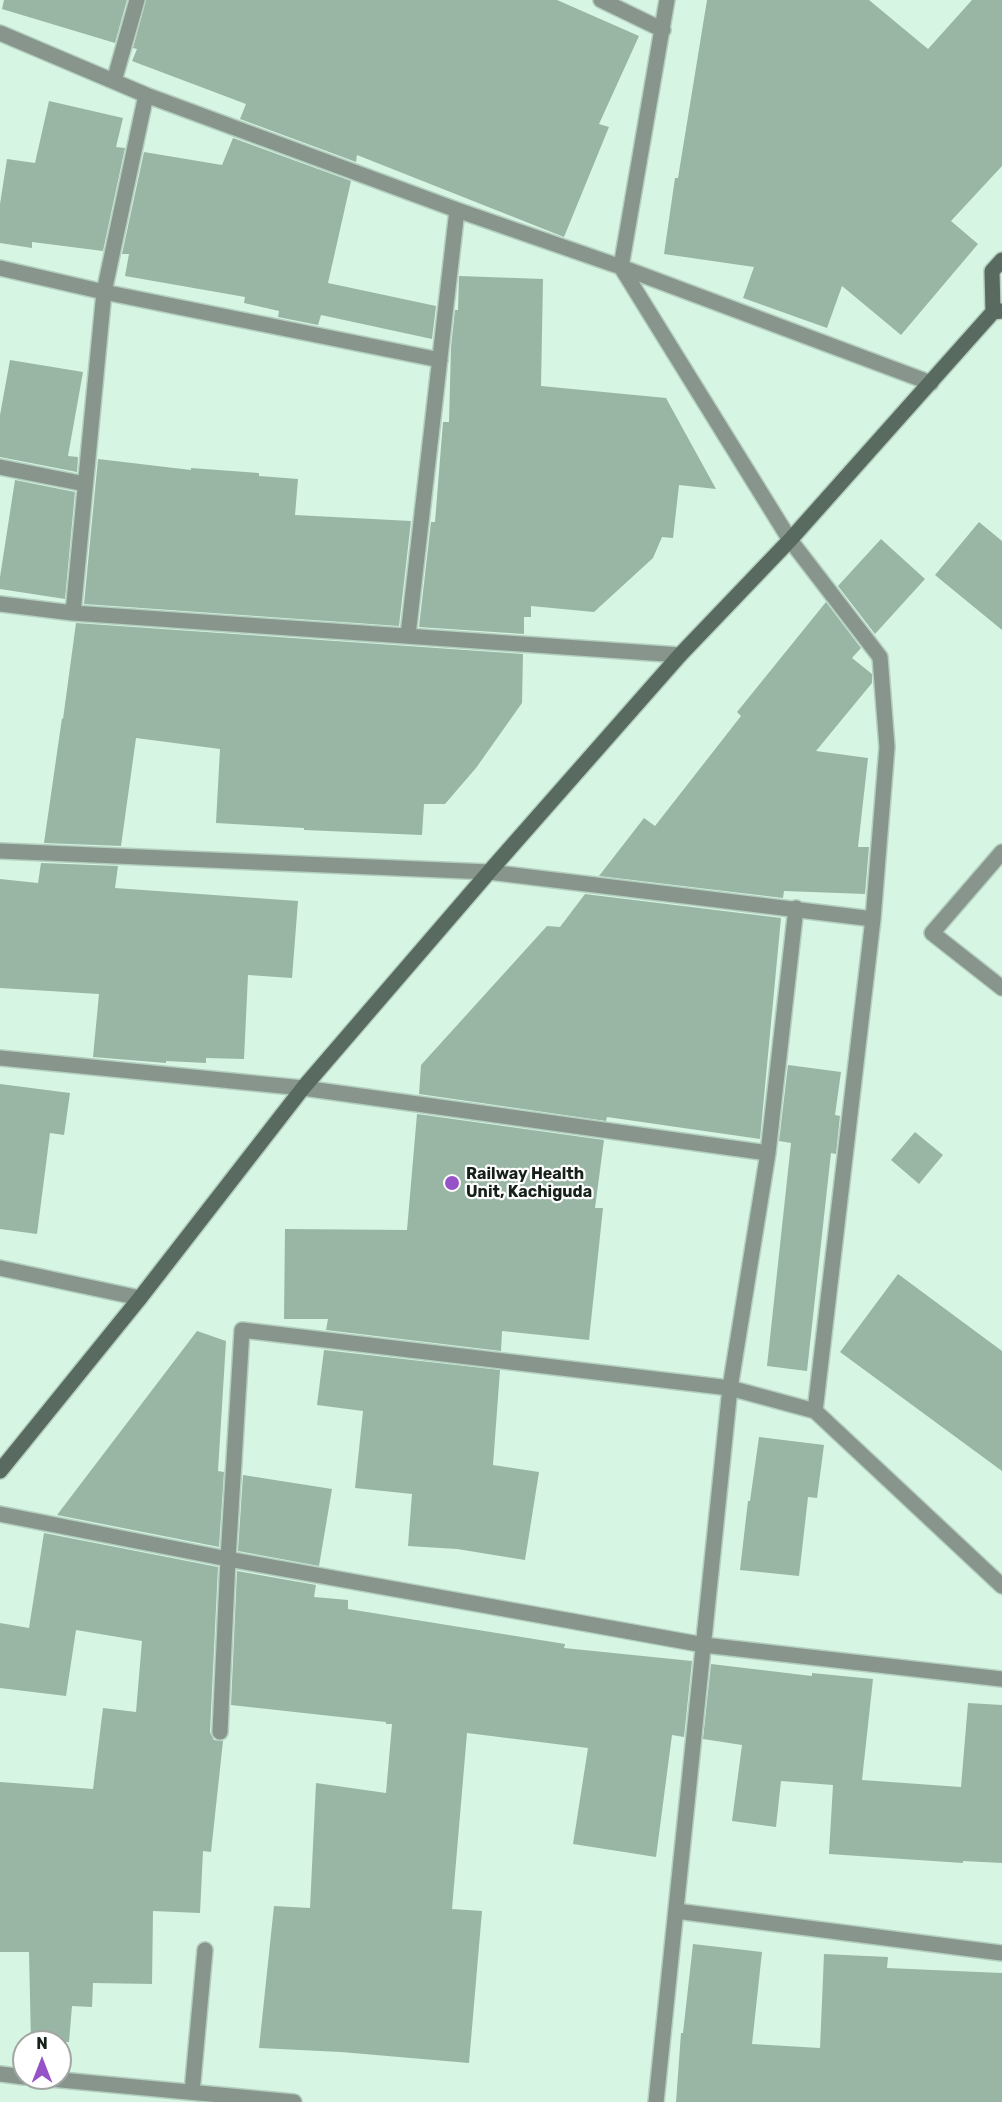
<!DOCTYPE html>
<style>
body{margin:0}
#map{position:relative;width:1002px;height:2102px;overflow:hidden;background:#d6f5e2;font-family:Rubik,sans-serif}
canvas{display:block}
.north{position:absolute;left:12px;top:2030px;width:60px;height:60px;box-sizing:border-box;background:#fff;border:2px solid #a2a6a3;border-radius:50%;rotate:0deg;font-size:16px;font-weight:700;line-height:24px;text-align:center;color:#16211a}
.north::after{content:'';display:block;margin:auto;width:21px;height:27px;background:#9653c7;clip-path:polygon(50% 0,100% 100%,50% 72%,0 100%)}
</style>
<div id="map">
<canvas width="1002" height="2102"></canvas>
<div class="north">N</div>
</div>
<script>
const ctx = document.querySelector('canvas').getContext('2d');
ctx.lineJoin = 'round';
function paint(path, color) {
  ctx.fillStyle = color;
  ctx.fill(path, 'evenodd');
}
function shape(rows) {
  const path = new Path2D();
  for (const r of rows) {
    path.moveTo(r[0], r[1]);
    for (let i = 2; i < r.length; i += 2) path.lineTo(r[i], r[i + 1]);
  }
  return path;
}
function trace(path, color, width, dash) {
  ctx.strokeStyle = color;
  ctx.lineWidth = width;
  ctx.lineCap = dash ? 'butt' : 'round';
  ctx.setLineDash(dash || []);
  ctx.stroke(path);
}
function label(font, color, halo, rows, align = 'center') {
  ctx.font = font + ' Rubik,sans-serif';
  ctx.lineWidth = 4.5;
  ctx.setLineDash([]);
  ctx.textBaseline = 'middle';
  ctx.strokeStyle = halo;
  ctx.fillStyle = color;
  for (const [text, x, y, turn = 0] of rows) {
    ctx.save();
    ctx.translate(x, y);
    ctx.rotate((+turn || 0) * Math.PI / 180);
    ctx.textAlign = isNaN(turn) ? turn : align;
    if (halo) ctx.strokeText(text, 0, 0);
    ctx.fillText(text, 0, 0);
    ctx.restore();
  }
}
const building = shape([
 [4,0,127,0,115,43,2,9],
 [146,0,557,0,639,36,599,124,609,127,564,237,357,155,356,162,240,119,246,104,132,61,137,49,133,48],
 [707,0,869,0,928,49,972,0,1002,0,1002,166,951,221,978,244,901,335,842,286,827,328,743,298,754,267,664,254,675,178,678,178],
 [49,101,123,118,116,147,125,148,103,251,32,242,32,248,0,243,0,204,7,159,35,163],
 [233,138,351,181,328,283,436,306,432,339,321,315,318,325,278,317,279,311,244,303,245,297,125,276,129,254,122,254,144,152,222,165],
 [459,276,543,279,541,386,666,398,716,489,679,485,673,538,662,537,653,558,594,612,531,606,531,617,524,617,524,634,419,627,431,522,435,522,443,422,449,422,451,347,455,310,458,310],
 [10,360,83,372,68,456,78,457,77,472,0,457,0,415],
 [98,459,191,470,191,468,259,473,259,476,298,479,295,515,411,521,399,626,84,604],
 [15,480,75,492,65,599,0,589,0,577],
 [979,522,1002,541,1002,630,935,575],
 [881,539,925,579,875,634,838,586],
 [826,602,861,648,852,658,872,674,872,683,816,751,868,758,858,847,869,847,865,894,784,891,783,898,599,876,644,818,655,826,741,716,737,712],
 [76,623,523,654,522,703,476,768,445,804,424,804,422,835,304,830,304,828,216,823,220,749,136,738,121,846,44,843,62,718,63,719],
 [41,863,118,866,115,888,298,901,292,978,248,975,244,1059,206,1058,206,1063,166,1061,166,1063,93,1057,99,994,0,988,0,879,38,883],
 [585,894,781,918,760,1139,607,1117,606,1121,419,1094,421,1065,547,926,560,927],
 [788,1065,841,1072,835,1115,840,1116,836,1154,831,1153,807,1371,767,1366,791,1143,779,1141],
 [0,1084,70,1093,64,1135,50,1133,37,1234,0,1229],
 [417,1114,604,1140,595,1208,603,1208,589,1340,502,1331,501,1351,326,1330,328,1319,284,1319,285,1229,407,1230],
 [915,1132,943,1155,919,1184,891,1160],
 [898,1274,1002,1351,1002,1471,840,1352],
 [197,1331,226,1341,218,1471,224,1472,219,1547,57,1515],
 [324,1350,500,1370,493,1465,539,1472,525,1560,457,1549,408,1546,412,1494,355,1488,363,1411,317,1405],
 [759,1437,824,1445,817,1498,808,1497,799,1576,740,1570,748,1501,750,1501],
 [243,1475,332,1489,319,1566,238,1551],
 [44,1533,218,1567,210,1732,214,1740,223,1741,211,1852,203,1851,200,1913,153,1911,152,1984,93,1983,92,2007,72,2006,69,2042,31,2042,29,1952,0,1952,0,1782,93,1789,103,1708,136,1712,142,1641,76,1630,66,1696,0,1688,0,1623,29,1628],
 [237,1571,316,1585,314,1597,348,1600,348,1609,565,1644,564,1648,692,1661,684,1737,672,1735,656,1857,573,1844,588,1748,467,1733,452,1909,482,1911,469,2063,341,2052,259,2048,274,1906,310,1908,316,1783,386,1793,392,1724,386,1724,386,1722,231,1705],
 [711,1664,812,1676,812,1673,873,1679,862,1780,961,1787,968,1703,1002,1705,1002,1863,963,1861,963,1863,829,1854,833,1785,781,1781,776,1827,732,1821,742,1745,703,1739],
 [693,1944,762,1952,752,2044,820,2048,824,1954,888,1957,887,1968,1002,1973,1002,2102,676,2102,681,2033,683,2033]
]);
const street = shape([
 [601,0,663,30],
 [667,0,621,267,790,540,880,657,887,747,873,919,815,1411,1002,1586],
 [0,33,146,95,457,210,621,267,931,383],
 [114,81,137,0],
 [0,268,104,292,440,360],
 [0,467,85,484],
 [0,604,73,613,680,655],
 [73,613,104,292,146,95],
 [408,635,457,210],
 [0,851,489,872,873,919],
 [1002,852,932,933,1002,988],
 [0,1058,303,1088,768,1153],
 [0,1268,140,1298],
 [0,1514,228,1559,704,1645,1002,1679],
 [220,1732,228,1559,242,1330,730,1388,815,1411],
 [676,1911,1002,1953],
 [0,2074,24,2077],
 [40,2078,294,2102],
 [192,2092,205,1950],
 [656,2102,730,1388,768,1153,796,908]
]);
const secondary = shape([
 [993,312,992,271,1002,260],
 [0,1471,140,1298,303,1088,489,872,680,655,790,540,993,312,1002,311]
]);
const markers = [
 [452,1183,8,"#9653c7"]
];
const poiNames = [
 ["Railway Health",466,1174],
 ["Unit, Kachiguda",466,1192]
];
paint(building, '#99b6a4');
trace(street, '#b3cfbe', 18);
trace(secondary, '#b3cfbe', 18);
trace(street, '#88958d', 15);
trace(secondary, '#596b60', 15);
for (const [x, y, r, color] of markers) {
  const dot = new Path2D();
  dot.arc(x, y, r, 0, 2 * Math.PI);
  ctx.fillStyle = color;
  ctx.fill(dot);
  trace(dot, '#fff', 2);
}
label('bold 16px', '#16211a', '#fff', poiNames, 'left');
</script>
